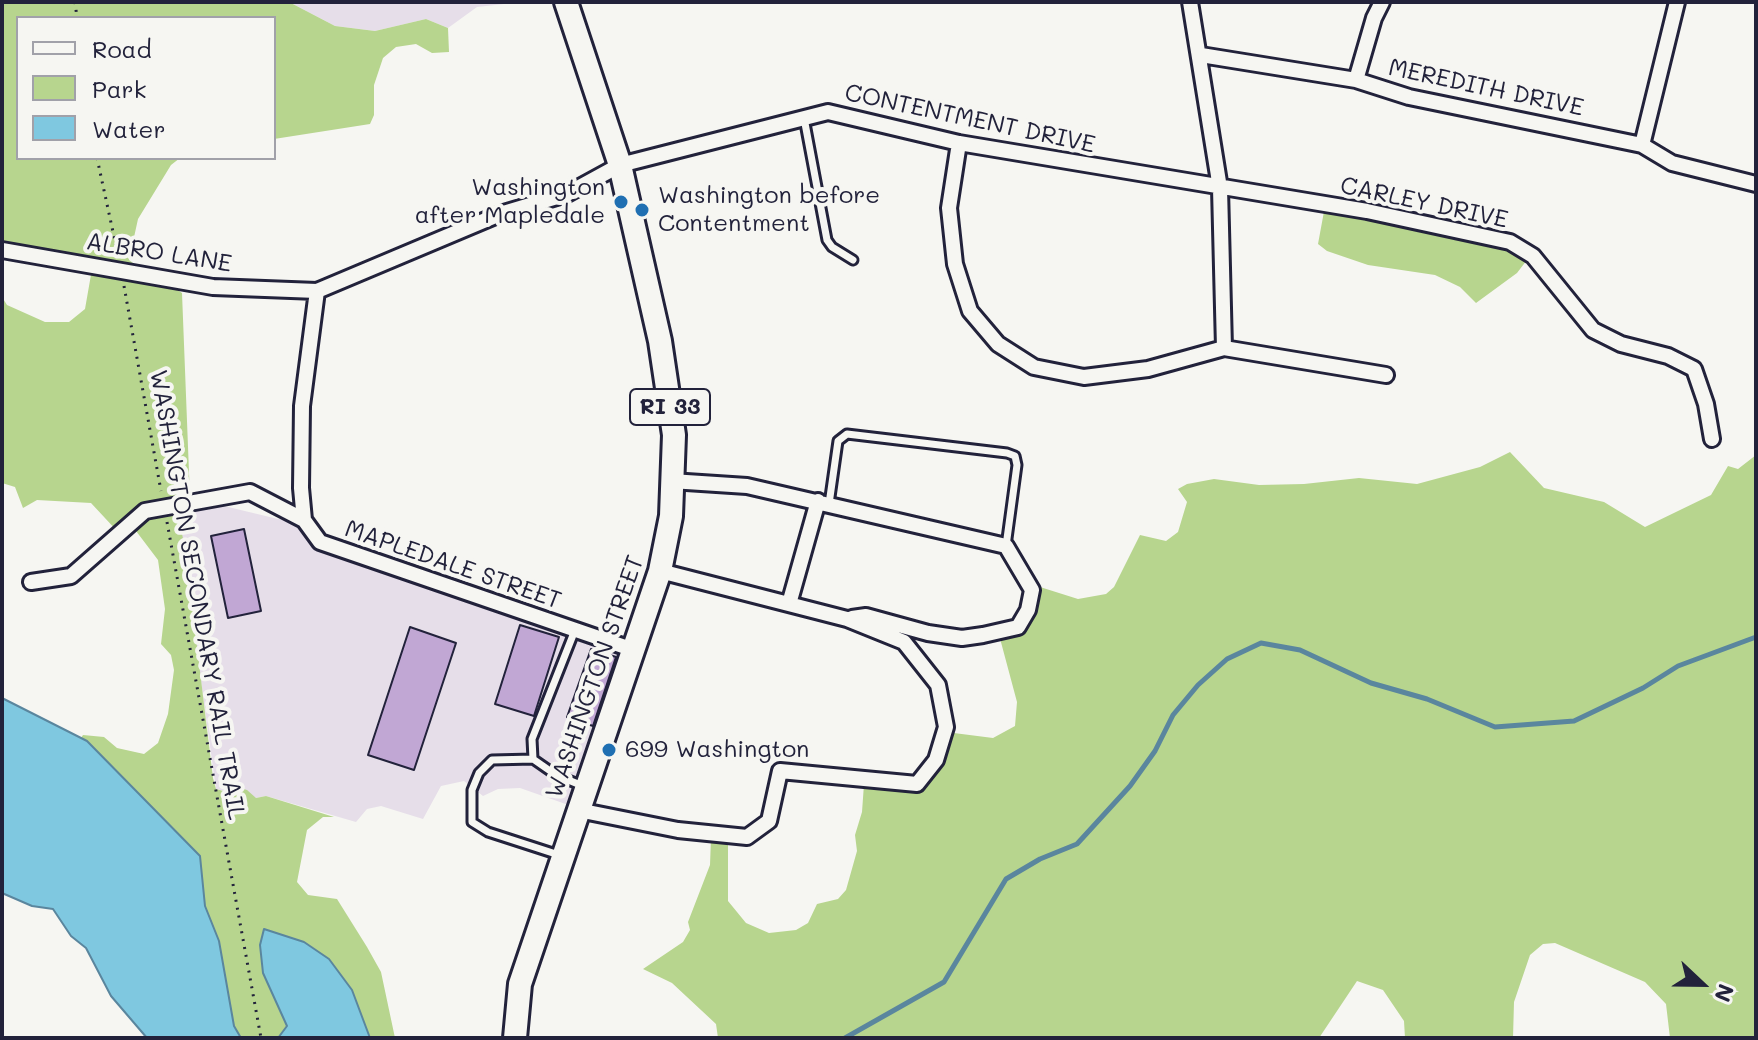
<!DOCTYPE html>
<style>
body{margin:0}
#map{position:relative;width:1758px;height:1040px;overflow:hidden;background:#f6f6f2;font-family:Mali,sans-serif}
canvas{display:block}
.frame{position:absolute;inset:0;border:4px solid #22223b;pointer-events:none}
.legend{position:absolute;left:16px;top:16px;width:260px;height:144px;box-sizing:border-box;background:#f6f6f2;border:2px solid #a1a1a9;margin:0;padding:10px 14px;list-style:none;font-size:24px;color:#22223b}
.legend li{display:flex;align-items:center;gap:16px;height:40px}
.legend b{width:40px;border:2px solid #a1a1a9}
.north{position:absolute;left:1662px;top:944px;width:80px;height:80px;-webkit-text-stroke:6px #f6f6f2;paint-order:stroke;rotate:112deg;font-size:22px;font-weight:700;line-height:32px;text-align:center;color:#22223b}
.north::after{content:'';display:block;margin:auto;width:28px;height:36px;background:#22223b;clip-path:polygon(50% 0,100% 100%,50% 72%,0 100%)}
</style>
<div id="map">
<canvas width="1758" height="1040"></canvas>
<div class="frame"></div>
<ul class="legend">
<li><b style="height:10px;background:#f6f6f2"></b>Road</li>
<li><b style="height:22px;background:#b7d58e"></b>Park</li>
<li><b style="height:22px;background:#7fc8e0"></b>Water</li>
</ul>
<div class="north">N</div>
</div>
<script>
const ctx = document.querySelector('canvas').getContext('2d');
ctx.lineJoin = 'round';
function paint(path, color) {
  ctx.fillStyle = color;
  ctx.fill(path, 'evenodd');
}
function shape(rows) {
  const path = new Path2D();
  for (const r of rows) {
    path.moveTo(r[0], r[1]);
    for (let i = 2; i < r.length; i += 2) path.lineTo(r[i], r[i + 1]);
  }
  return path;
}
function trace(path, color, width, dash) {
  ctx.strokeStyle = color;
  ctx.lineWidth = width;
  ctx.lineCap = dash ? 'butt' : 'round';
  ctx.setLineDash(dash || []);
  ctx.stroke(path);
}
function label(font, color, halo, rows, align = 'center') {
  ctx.font = font + ' Mali,sans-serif';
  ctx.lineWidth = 8;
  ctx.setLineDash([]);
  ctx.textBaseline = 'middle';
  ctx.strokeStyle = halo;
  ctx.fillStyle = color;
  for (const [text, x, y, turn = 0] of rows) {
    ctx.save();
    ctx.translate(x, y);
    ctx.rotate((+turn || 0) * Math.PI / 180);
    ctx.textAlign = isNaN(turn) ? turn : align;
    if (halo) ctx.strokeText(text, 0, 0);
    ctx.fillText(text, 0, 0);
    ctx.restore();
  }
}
const built = shape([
 [289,2,522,2,477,7,448,28,426,19,375,31,335,26],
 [220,505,278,519,302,520,322,544,633,650,577,808,520,788,498,789,483,796,464,781,441,786,423,819,381,806,367,809,356,822,266,796,256,798,216,789,177,509]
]);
const green = shape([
 [2,2,289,2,335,26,375,31,426,19,448,28,449,52,432,53,416,44,396,47,383,58,374,85,374,115,370,124,274,139,274,18,18,18,18,158,180,158,171,165,138,219,129,260,137,266,137,274,160,279,182,293,190,498,177,510,185,548,213,778,216,789,234,794,237,787,247,790,256,798,266,796,334,817,323,817,307,830,297,882,308,895,337,899,367,947,381,972,395,1038,370,1038,367,1032,263,973,287,1026,278,1038,241,1038,234,1027,219,941,205,906,200,856,81,738,83,735,104,737,117,748,144,754,158,743,168,714,174,670,171,655,161,644,165,609,158,560,133,527,118,532,91,503,37,500,23,508,15,487,2,483,2,297,7,305,45,322,69,322,85,309,92,269,2,250],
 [1325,206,1458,230,1530,256,1517,273,1476,303,1460,287,1435,275,1368,265,1327,251,1318,244],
 [1510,452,1544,488,1604,502,1645,527,1711,495,1728,466,1738,469,1756,455,1756,1038,1670,1038,1666,1004,1645,982,1555,943,1543,944,1530,955,1514,1002,1513,1038,1405,1038,1404,1021,1383,990,1357,981,1319,1038,718,1038,716,1024,672,983,643,969,683,942,690,930,688,922,710,865,711,838,728,838,728,901,746,923,769,933,796,930,808,923,817,904,838,899,846,890,857,851,855,835,862,812,864,784,918,784,946,732,993,738,1015,726,1017,702,998,631,1015,623,1026,599,1021,581,1078,599,1106,594,1114,587,1140,535,1166,541,1178,532,1187,502,1178,489,1187,484,1214,479,1259,485,1304,484,1359,478,1417,484,1480,467]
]);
const water = shape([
 [2,698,87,741,200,856,205,906,219,941,234,1026,241,1038,147,1038,111,996,86,948,71,936,53,909,32,906,2,893,2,698],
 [264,929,304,942,329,959,352,990,370,1038,278,1038,287,1026,263,973,260,945,264,929]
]);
const stream = shape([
 [845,1038,944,982,1006,879,1040,859,1077,844,1130,786,1155,751,1173,715,1198,685,1227,659,1261,643,1300,650,1371,683,1427,699,1495,727,1574,721,1643,688,1678,666,1756,637]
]);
const building = shape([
 [244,529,261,611,228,618,211,536,244,529],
 [520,625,559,637,534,716,495,704,520,625],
 [410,627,456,643,414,770,368,755,410,627],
 [591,649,616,657,593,726,567,717,591,649]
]);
const path = shape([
 [75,2,77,18],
 [97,158,118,255],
 [124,286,161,491],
 [167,522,261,1038]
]);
const service = shape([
 [804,118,827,240,832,247,853,260],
 [829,504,838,441,847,434,1007,453,1015,456,1017,465,1006,546],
 [575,630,532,739,533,759,556,775,583,786],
 [533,759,492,760,479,773,472,790,472,822,488,832,559,855]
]);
const minor = shape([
 [1190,2,1220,188,1224,348],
 [1201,55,1356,80,1409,97,1642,145,1672,163,1756,184],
 [1356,80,1374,18,1382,2],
 [959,143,949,208,955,264,970,311,998,344,1034,367,1084,377,1148,369,1224,348,1386,375],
 [1642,145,1677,2],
 [2,250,213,287,317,291,500,214,567,194,620,165,828,112,959,143,1367,211,1510,242,1533,256,1593,330,1621,344,1668,356,1694,369,1706,404,1712,439],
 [317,291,302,406,301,488,304,520,320,542,634,650],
 [671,481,747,486,1006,546,1032,590,1028,610,1018,627,983,635,962,638,928,633,866,616,852,618],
 [31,582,71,576,145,511,250,492,304,520],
 [789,604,818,501],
 [578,810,678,830,747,837,769,821,780,771,917,784,936,760,946,727,938,685,904,642,847,619,660,571]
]);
const primary = shape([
 [515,1038,520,984,660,571,671,516,674,435,660,341,620,165,566,2]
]);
const markers = [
 [621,202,8,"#1f6fb2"],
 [642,210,8,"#1f6fb2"],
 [609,750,8,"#1f6fb2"]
];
const shields = [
 [670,407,80]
];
const shieldNames = [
 ["RI 33",670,407]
];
const streetNames = [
 ["MEREDITH DRIVE",1486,88,12],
 ["CONTENTMENT DRIVE",970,119,12],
 ["CARLEY DRIVE",1424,203,12],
 ["ALBRO LANE",159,253,9],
 ["MAPLEDALE STREET",453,565,19],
 ["WASHINGTON SECONDARY RAIL TRAIL",197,595,80],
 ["WASHINGTON STREET",595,677,-71]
];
const poiNames = [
 ["Washington",605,188,"right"],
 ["after Mapledale",605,216,"right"],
 ["Washington before",658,196],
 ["Contentment",658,224],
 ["699 Washington",625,750]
];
paint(built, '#e6dee9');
paint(green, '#b7d58e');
paint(water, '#7fc8e0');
trace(water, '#5a869e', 2);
trace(stream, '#5a869e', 5);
paint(building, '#c1a7d4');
trace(building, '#22223b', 2);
trace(service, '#22223b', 13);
trace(minor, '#22223b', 20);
trace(primary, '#22223b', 28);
trace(path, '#22223b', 3, [2, 6]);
trace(service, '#f6f6f2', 7);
trace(minor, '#f6f6f2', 14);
trace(primary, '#f6f6f2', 22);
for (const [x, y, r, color] of markers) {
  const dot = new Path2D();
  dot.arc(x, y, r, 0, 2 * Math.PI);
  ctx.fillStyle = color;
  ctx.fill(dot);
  trace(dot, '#f6f6f2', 3);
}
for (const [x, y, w] of shields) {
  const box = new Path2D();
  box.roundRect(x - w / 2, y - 18, w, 36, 6);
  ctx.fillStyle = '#f6f6f2';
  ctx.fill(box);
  trace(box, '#22223b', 2);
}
label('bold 22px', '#22223b', null, shieldNames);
label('24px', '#22223b', '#f6f6f2', streetNames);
label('24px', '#22223b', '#f6f6f2', poiNames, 'left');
</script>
